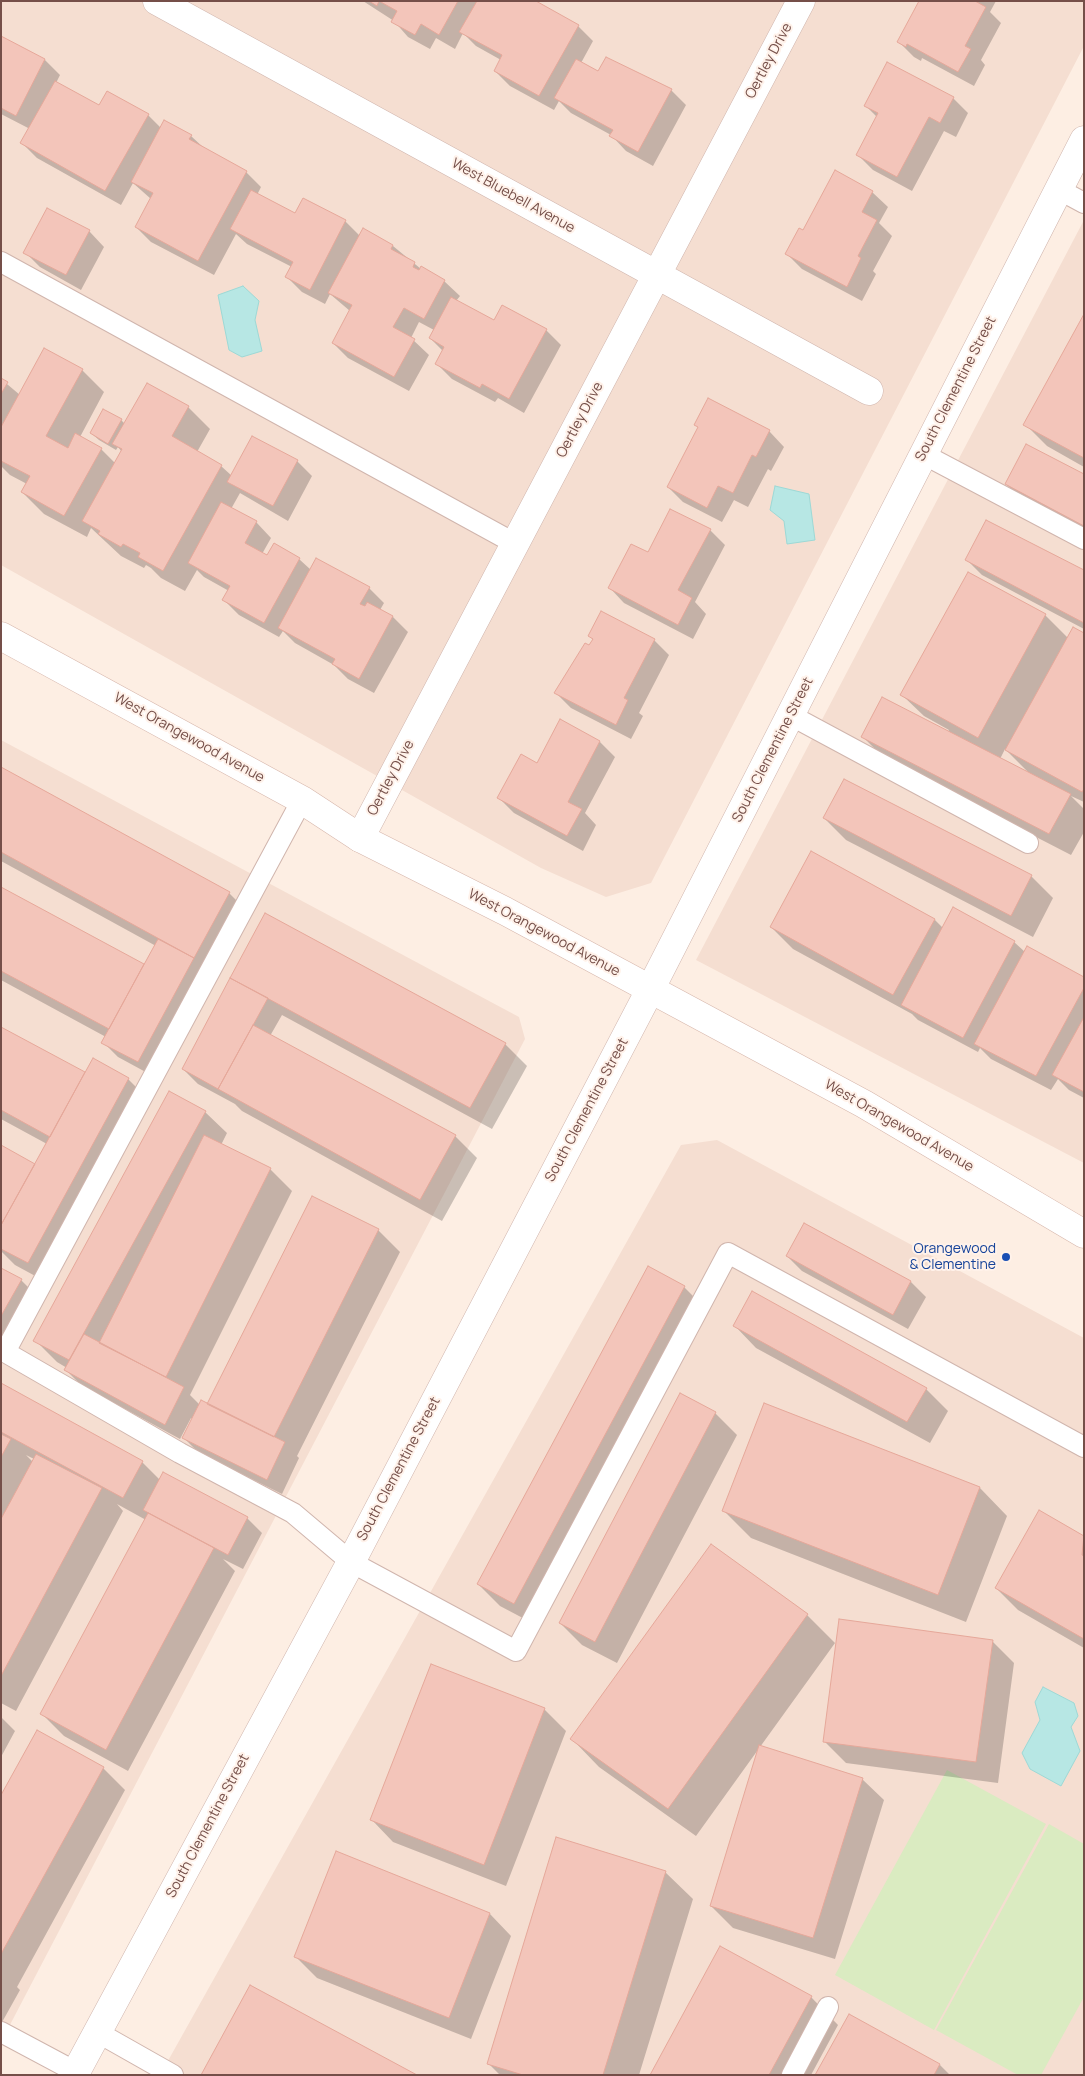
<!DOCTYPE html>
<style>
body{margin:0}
#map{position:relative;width:1085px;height:2076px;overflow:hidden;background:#fdeee3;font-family:Manrope,sans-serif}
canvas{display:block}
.frame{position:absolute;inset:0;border:2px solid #754f49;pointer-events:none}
</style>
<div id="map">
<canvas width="1085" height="2076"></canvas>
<div class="frame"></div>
</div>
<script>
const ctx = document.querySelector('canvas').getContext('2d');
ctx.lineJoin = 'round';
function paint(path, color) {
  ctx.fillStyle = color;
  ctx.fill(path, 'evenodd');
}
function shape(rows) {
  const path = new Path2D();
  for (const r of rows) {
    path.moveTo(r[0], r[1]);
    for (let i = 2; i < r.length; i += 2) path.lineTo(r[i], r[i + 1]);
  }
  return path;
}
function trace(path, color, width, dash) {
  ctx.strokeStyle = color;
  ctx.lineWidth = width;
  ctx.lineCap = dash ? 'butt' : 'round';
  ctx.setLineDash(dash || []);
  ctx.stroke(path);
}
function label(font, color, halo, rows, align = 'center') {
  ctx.font = font + ' Manrope,sans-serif';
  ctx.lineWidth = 4;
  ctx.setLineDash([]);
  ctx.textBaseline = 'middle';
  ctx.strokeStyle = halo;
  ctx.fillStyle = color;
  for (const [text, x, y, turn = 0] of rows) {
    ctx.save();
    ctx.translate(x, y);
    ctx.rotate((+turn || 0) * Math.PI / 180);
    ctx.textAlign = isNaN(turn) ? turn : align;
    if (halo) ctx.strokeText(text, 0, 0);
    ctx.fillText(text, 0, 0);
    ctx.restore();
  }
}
const residential = shape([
 [1,1,1084,1,1084,46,651,883,606,897,541,868,1,565],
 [1084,220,1084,1163,696,960],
 [1,740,519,1017,525,1039,1,2042],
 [717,1140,1084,1338,1084,2075,160,2075,681,1145]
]);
const green = shape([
 [947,1770,1046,1824,934,2030,835,1975],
 [1049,1824,1084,1844,1084,1997,1041,2075,1018,2075,936,2030]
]);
const water = shape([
 [243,286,259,301,255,320,262,351,242,357,229,350,218,295,243,286],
 [775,486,809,494,815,540,787,544,784,521,770,510,775,486],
 [1043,1687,1074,1703,1078,1716,1071,1727,1080,1751,1061,1786,1030,1769,1022,1753,1040,1720,1035,1702,1043,1687]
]);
const shadow = shape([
 [363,1,533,1,578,26,593,41,581,63,599,72,606,59,671,90,686,105,653,166,626,151,611,135,571,113,559,101,554,110,510,86,495,71,501,60,476,46,463,33,455,49,436,38,430,49,408,37,394,21],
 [920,1,996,1,990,12,1001,23,981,60,985,65,974,86,922,58,921,61,914,57,899,42],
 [1,37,45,60,60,75,56,83,100,107,148,115,161,128,191,136,205,149,246,172,261,187,257,195,295,215,345,221,360,236,363,229,393,246,421,269,444,281,460,296,456,301,495,322,502,306,546,330,561,345,524,413,498,398,495,402,452,379,437,364,443,351,430,338,434,330,419,322,411,338,429,355,409,391,348,358,333,343,350,311,330,294,325,304,302,292,287,277,292,267,247,244,236,234,214,275,151,242,136,227,151,199,133,183,121,205,37,158,22,143,30,129,1,114],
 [953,98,968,113,956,137,944,131,912,191,873,170,858,155,877,117,866,106],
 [872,192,888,207,879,223,892,236,873,271,876,274,862,301,802,269,787,254,803,231],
 [48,209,89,231,104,247,81,290,40,267,25,252],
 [1084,317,1084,467,1047,446,1025,424],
 [82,370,104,392,80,437,101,449,116,464,122,452,118,447,116,450,99,440,91,433,121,420,125,424,147,384,188,407,210,429,197,452,221,466,232,476,297,461,312,476,288,521,240,493,231,509,256,522,271,538,262,554,268,557,274,545,299,559,311,570,369,588,384,603,380,610,393,617,408,632,374,693,348,679,334,665,295,643,283,631,279,637,239,615,224,600,229,591,204,577,197,570,185,591,161,578,151,568,146,565,144,568,121,556,91,528,87,537,44,514,22,492,27,484,10,475,1,466,1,379,20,395],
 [769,431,784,447,771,471,768,469,748,507,734,500,722,522,683,502,668,487],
 [1084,475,1084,532,1021,499,1006,484],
 [710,530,725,545,695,602,706,614,693,639,624,603,609,587,648,554],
 [967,560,1084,572,1084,629,982,575],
 [1045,615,1068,638,1084,634,1084,802,1071,796,1084,809,1084,832,1071,855,885,759,863,737,948,732,949,730,924,716,902,695],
 [1005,749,1030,774,1000,759],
 [590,636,654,640,669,655,639,713,643,716,631,739,571,708,556,693,569,669,572,670,593,640],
 [561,721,600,742,615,757,585,813,596,825,583,851,514,813,499,798,538,764],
 [1,768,229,893,251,915,153,1076,118,1057,103,1042,106,1037,1,980,1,888,144,966,156,946,1,861],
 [824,818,1031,876,1053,898,1033,937,846,840],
 [935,920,944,929,1014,942,1025,952,1084,978,1084,1098,1069,1090,1058,1079,1051,1090,991,1059,980,1048,978,1052,918,1020,912,1014,793,949,771,927],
 [231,978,505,1044,527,1066,492,1129,282,1015,270,1036,455,1136,477,1158,442,1221,242,1111,235,1104,198,1084,183,1069],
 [1,1028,86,1074,128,1079,150,1101,50,1284,15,1265,1,1251,1,1147,35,1165,47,1144,1,1119],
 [205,1112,227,1133,221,1145,270,1169,292,1191,190,1395,200,1405,208,1405,378,1230,400,1252,297,1456,299,1458,282,1494,199,1453,184,1438,193,1419,191,1418,180,1439,81,1385,66,1370,67,1368,57,1362,35,1340],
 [805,1225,911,1282,926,1297,908,1329,802,1271,787,1256],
 [1,1269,21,1280,36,1295,1,1342],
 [684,1287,706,1309,536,1625,500,1606,478,1584],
 [735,1326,926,1389,948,1411,930,1443,756,1348],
 [1,1385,142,1462,160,1480,247,1518,262,1533,243,1569,223,1559,235,1571,128,1771,64,1736,42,1714,146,1520,117,1504,123,1511,16,1711,1,1703],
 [26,1455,34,1459,33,1462],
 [765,1404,980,1488,1007,1516,966,1622,751,1538,723,1510],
 [715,1413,737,1435,617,1663,582,1645,560,1623],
 [1084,1537,1084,1648,1018,1610,996,1588],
 [711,1546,807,1615,835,1643,760,1747,862,1779,884,1800,835,1959,733,1928,711,1906,760,1747,696,1836,599,1767,572,1739],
 [992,1641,1014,1663,998,1783,846,1763,824,1741],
 [544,1709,566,1731,506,1886,393,1842,372,1820],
 [1,1717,15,1731,1,1757],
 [103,1768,125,1790,17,1987,20,1990,1,2024,1,1798],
 [337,1853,490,1914,511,1936,471,2039,317,1978,295,1956],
 [665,1872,693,1899,639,2075,500,2075,488,2063],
 [811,1997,838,2025,811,2075,651,2075],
 [849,2015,940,2065,950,2075,817,2075]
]);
const building = shape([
 [369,1,458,1,439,35,421,24,415,35,391,22,397,11,379,1,377,6,369,1],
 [477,1,536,1,579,25,539,96,494,71,502,55,459,32,477,1],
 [919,1,975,1,986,7,965,46,971,49,958,72,907,44,906,47,897,42,919,1],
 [1,36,45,59,16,116,1,108,1,36],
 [606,57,672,89,638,152,609,136,613,130,554,98,576,59,598,71,606,57],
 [887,62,954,97,940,123,929,117,897,177,856,155,878,113,864,106,887,62],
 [55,81,99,105,107,91,149,114,105,191,20,143,55,81],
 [164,120,192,135,189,139,247,171,198,261,135,227,153,193,131,182,164,120],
 [835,170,873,191,862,212,877,220,858,256,861,258,847,287,785,254,799,228,803,230,835,170],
 [251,190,295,213,303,198,346,220,310,290,285,277,293,262,230,229,251,190],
 [47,208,90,230,66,275,23,253,47,208],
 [363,228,393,245,391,249,415,262,413,267,419,270,421,266,445,280,424,319,404,308,393,327,415,339,394,377,332,343,352,305,328,293,363,228],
 [451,297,494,320,502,305,547,329,509,399,482,384,480,388,435,364,444,347,429,338,451,297],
 [1084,314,1084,458,1023,425,1084,314],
 [44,348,83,369,46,436,68,448,75,433,102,448,64,516,21,492,30,476,1,461,1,427,44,348],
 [1,378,8,382,1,394,1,378],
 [147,383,189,406,172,436,222,465,163,571,138,557,140,553,123,544,121,547,98,534,100,531,82,521,122,449,112,444,147,383],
 [708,398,770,430,756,457,752,455,733,493,718,486,707,508,667,487,698,427,694,425,708,398],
 [103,409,122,419,108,444,90,433,103,409],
 [252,436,298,460,273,506,227,482,252,436],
 [1026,444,1084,474,1084,526,1005,484,1026,444],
 [221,502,257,521,245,543,267,555,274,543,300,558,264,623,222,600,230,586,188,563,221,502],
 [670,509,711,529,678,590,692,598,678,625,608,588,631,544,648,552,670,509],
 [986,520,1084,570,1084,623,965,560,986,520],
 [316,558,370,587,360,604,365,606,367,602,393,616,359,679,332,664,335,659,278,628,316,558],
 [968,572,1046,614,978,738,900,695,968,572],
 [601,611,655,639,624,698,628,700,616,725,554,693,585,643,589,645,593,639,588,636,601,611],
 [1073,627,1084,633,1084,789,1082,792,1005,750,1073,627],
 [882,697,1071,794,1049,834,861,737,882,697],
 [560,719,600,741,568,802,582,809,567,836,497,798,521,754,537,763,560,719],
 [1,767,230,892,194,958,1,852,1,767],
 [844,779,1032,875,1011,916,823,818,844,779],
 [811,851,935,919,893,995,770,927,811,851],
 [1,887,144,964,109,1029,1,971,1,887],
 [953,907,1015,941,963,1038,901,1005,953,907],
 [265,913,506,1043,470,1108,230,978,265,913],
 [158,939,194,958,138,1062,101,1043,158,939],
 [1027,946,1084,977,1084,988,1036,1076,974,1044,1027,946],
 [230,978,268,998,218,1089,182,1069,230,978],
 [1084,1017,1084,1092,1052,1075,1084,1017],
 [253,1025,456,1135,420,1200,218,1089,253,1025],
 [1,1027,85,1072,50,1137,1,1110,1,1027],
 [93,1058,129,1078,28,1263,1,1249,1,1225,93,1058],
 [169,1091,206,1111,69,1360,33,1341,169,1091],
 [204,1135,271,1168,166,1377,99,1343,204,1135],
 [1,1145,35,1164,1,1225,1,1145],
 [312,1196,379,1229,274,1437,207,1404,312,1196],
 [804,1223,911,1281,893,1315,786,1256,804,1223],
 [648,1266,685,1286,514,1604,477,1584,648,1266],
 [1,1268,22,1279,1,1316,1,1268],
 [752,1291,927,1388,907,1422,733,1326,752,1291],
 [84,1334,184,1387,165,1425,64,1370,84,1334],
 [1,1383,143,1461,123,1498,1,1432,1,1383],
 [680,1393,716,1412,595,1642,559,1623,680,1393],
 [201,1400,285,1442,267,1480,182,1438,201,1400],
 [764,1403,980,1487,938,1595,722,1511,764,1403],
 [1,1434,11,1439,1,1457,1,1434],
 [36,1454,102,1488,1,1676,1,1519,36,1454],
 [163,1472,248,1517,228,1555,143,1510,163,1472],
 [1039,1510,1084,1536,1082,1555,1084,1556,1084,1639,995,1588,1039,1510],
 [148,1513,214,1548,106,1750,40,1714,148,1513],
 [711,1544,808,1614,668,1809,570,1739,711,1544],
 [839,1619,993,1640,976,1762,823,1742,839,1619],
 [431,1664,545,1708,484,1865,370,1820,431,1664],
 [37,1730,104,1767,1,1954,1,1795,37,1730],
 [759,1745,863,1778,813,1938,710,1906,759,1745],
 [556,1837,666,1871,603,2075,523,2075,487,2064,556,1837],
 [336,1851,490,1913,449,2018,294,1957,336,1851],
 [720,1946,812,1996,769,2075,650,2075,720,1946],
 [250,1985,417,2075,201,2075,250,1985],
 [849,2014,940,2064,934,2075,815,2075,849,2014]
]);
const lane = shape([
 [1058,189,1084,203],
 [1,262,514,543],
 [923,454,1084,539],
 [790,715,1028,843],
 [302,800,5,1352,180,1453,293,1513,351,1562,516,1651,728,1253,1084,1447],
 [1,2032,76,2072],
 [97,2032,173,2075],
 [792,2075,828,2007]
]);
const street = shape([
 [157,1,869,391],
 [360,838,801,1],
 [76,2072,351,1562,650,990,1084,140]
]);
const secondary = shape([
 [1,636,302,800,360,838,505,911,864,1104,1084,1234]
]);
const markers = [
 [1006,1257,5,"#1a4fb4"]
];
const streetNames = [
 ["Oertley Drive",769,61,-62],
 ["West Bluebell Avenue",513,196,29],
 ["South Clementine Street",956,389,-63],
 ["Oertley Drive",580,420,-62],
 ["West Orangewood Avenue",189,738,29],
 ["South Clementine Street",773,750,-63],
 ["Oertley Drive",391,778,-62],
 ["West Orangewood Avenue",544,933,28],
 ["South Clementine Street",587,1110,-62],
 ["West Orangewood Avenue",899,1126,30],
 ["South Clementine Street",399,1469,-62],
 ["South Clementine Street",208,1826,-62]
];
const transitNames = [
 ["Orangewood",996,1249],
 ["& Clementine",996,1265]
];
paint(residential, '#f5ded1');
paint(green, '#daebc1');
paint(water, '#b7e7e4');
trace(water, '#9dd9d6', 1);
paint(shadow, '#0003');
paint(building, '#f3c5ba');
trace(building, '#e6a89a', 1);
trace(lane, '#d0b5ad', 22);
trace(street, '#d0b5ad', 29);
trace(secondary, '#d6b6ab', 29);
trace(lane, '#fff', 20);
trace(street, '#fff', 28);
trace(secondary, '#fff', 28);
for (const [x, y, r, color] of markers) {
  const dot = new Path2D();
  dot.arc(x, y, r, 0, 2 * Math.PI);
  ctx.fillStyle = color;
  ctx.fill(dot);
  trace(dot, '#fff2ea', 2);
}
label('14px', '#754f49', '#fff2ea', streetNames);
label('14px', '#164399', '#fff2ea', transitNames, 'right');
</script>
